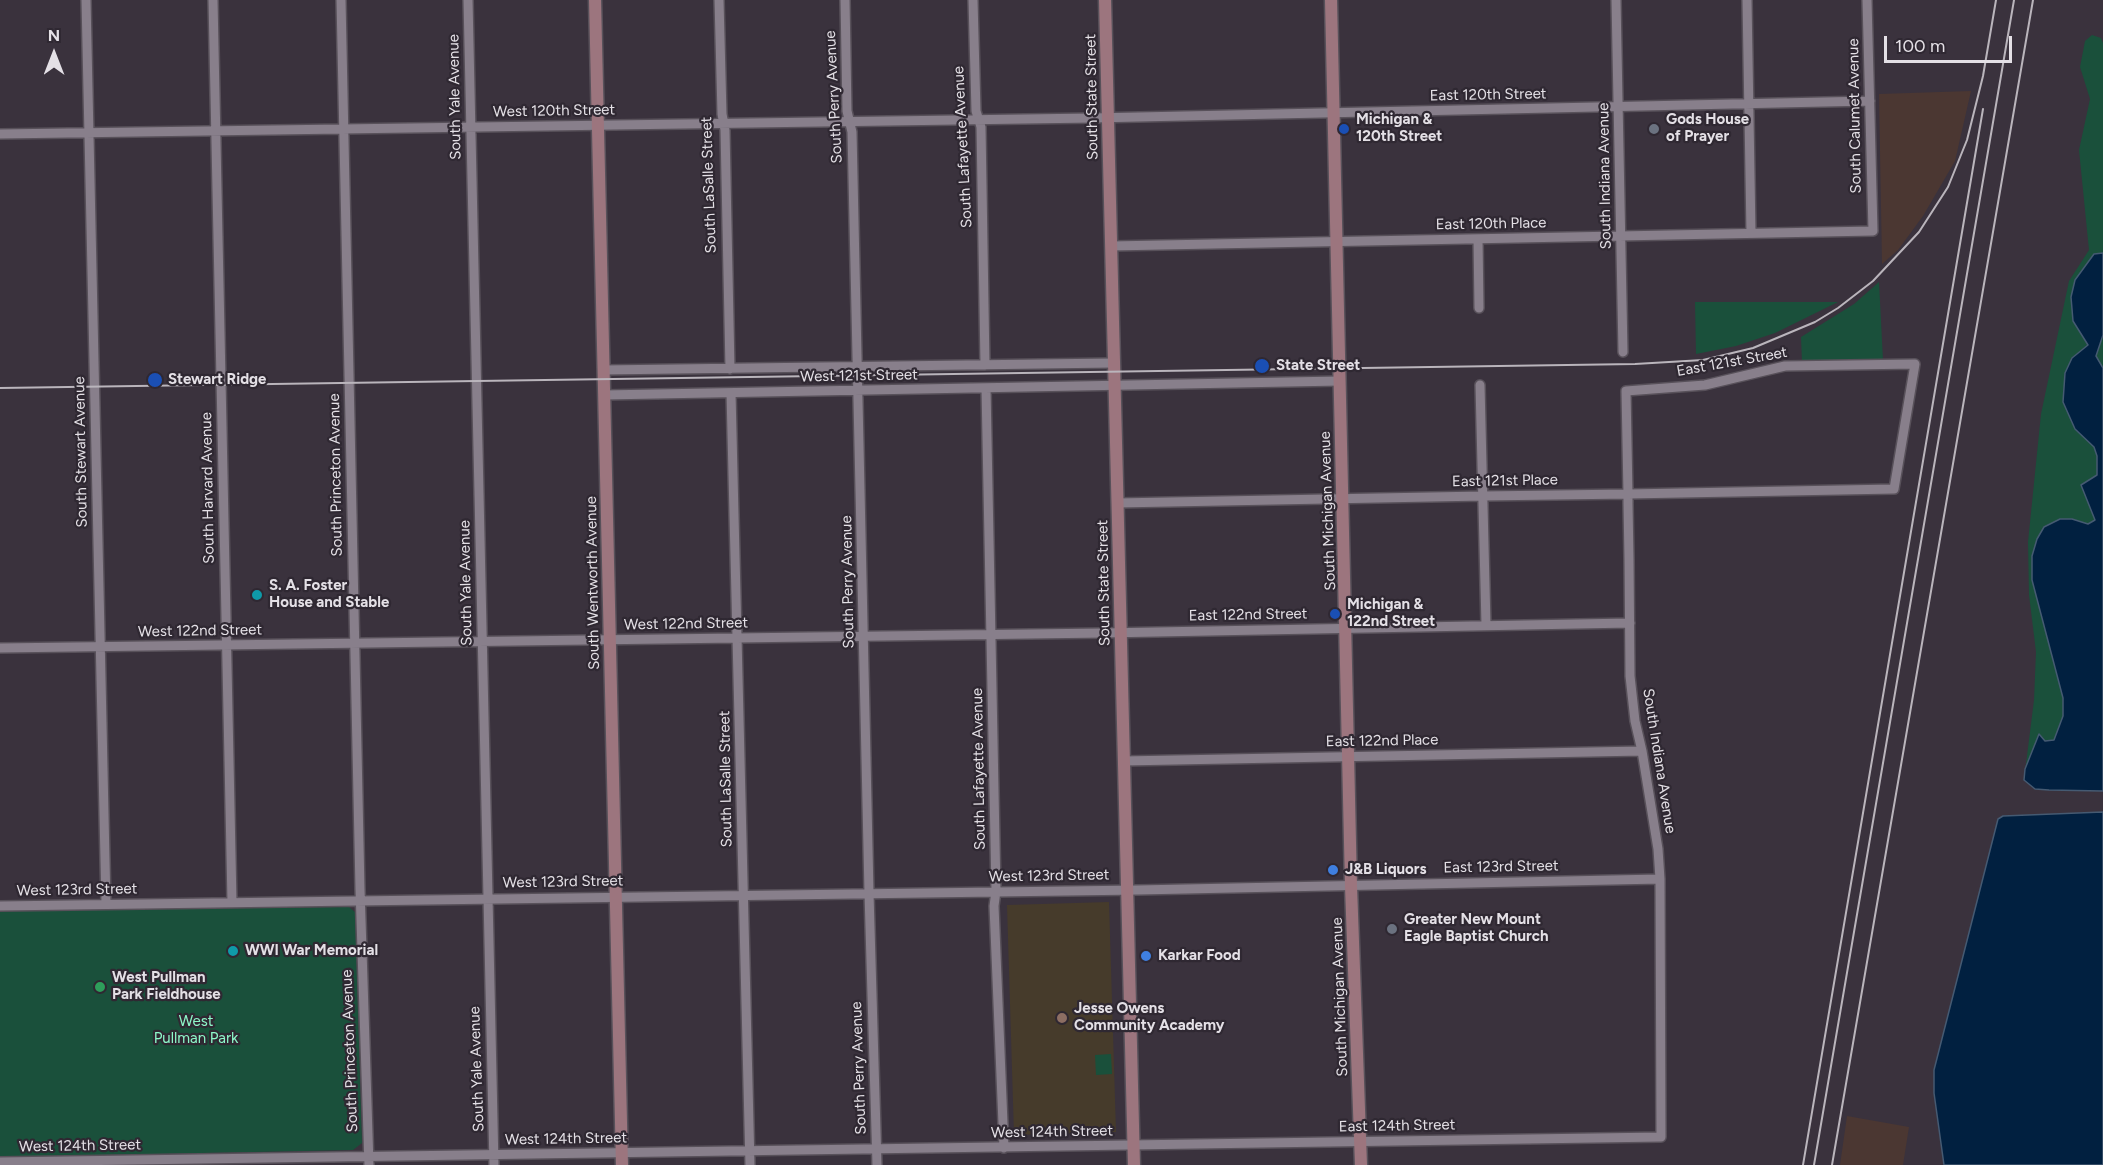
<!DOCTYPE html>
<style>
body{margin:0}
#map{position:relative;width:2103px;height:1165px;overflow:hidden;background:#3a323d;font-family:Figtree,sans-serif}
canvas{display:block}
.north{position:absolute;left:24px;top:24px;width:60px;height:60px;-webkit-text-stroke:4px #2f2832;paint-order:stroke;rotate:0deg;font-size:16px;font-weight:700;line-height:24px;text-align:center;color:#e4e0e6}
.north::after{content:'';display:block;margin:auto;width:21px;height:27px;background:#e4e0e6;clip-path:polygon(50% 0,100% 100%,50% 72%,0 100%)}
.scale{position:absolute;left:1884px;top:36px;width:128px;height:27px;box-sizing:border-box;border:3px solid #e4e0e6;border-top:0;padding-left:8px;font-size:18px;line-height:21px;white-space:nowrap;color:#e4e0e6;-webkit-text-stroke:4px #2f2832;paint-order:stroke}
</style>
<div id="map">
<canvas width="2103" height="1165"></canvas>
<div class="north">N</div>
<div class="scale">100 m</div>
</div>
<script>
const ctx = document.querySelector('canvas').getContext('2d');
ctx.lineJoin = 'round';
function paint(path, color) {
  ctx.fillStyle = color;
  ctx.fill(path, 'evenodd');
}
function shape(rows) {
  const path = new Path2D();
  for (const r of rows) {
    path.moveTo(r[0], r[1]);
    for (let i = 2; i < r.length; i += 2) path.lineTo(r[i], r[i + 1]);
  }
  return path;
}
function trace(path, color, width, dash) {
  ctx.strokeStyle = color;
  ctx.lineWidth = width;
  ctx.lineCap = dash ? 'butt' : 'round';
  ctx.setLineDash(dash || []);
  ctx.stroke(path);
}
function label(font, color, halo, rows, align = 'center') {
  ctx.font = font + ' Figtree,sans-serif';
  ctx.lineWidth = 4.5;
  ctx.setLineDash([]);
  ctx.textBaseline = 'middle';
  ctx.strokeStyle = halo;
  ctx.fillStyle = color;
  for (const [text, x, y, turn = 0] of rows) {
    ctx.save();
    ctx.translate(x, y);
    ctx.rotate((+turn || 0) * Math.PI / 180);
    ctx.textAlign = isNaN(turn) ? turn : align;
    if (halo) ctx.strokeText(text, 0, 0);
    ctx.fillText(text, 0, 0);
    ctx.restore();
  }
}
const industrial = shape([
 [1971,91,1955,161,1923,216,1898,250,1882,264,1879,94],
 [1847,1116,1909,1127,1903,1165,1840,1165]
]);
const education = shape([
 [1109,902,1116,1132,1014,1135,1007,905]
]);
const green = shape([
 [2092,35,2101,38,2103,43,2103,787,2035,789,2024,780,2034,700,2036,652,2029,595,2028,542,2041,414,2069,281,2089,250,2079,150,2090,99,2080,67,2085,41],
 [1879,282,1883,360,1802,362,1801,337,1854,304],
 [1695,302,1838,302,1775,333,1736,346,1696,354],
 [349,907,355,912,362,1143,353,1150,0,1157,0,911],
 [1111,1054,1112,1074,1096,1075,1095,1055]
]);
const water = shape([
 [2103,253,2103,335,2096,356,2103,368,2103,791,2049,790,2035,789,2024,780,2025,769,2039,734,2045,741,2054,740,2063,716,2063,698,2032,580,2032,556,2037,539,2044,527,2060,519,2072,519,2088,524,2095,520,2081,485,2097,475,2097,456,2094,447,2075,429,2063,402,2065,373,2072,358,2088,345,2073,321,2071,297,2075,280,2094,254,2103,253],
 [2103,812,2103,1165,1944,1165,1934,1093,1934,1070,1998,819,2003,816,2103,812]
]);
const street = shape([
 [86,0,106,904],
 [213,0,232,902],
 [341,0,360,889,369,1165],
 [468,0,494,1165],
 [719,0,722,114,725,130,730,369],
 [845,0,847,111,852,132,869,893,877,1165],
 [973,0,976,111,981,127,985,365],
 [1616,0,1623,352],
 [1747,0,1751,233],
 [0,134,1093,118,1870,101],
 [1478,239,1479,308],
 [1111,246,1873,231,1867,0],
 [603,370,1113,363],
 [1480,385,1486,625],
 [986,388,996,891,994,906,1004,1148],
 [731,393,750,1165],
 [604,395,1340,381],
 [0,648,1104,633,1630,623],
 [1123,761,1642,751],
 [0,906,1138,890,1660,879],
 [0,1162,1661,1137,1660,879,1658,849,1642,751,1635,721,1630,676,1629,559,1628,504,1628,494,1626,391,1705,385,1785,366,1915,364,1894,489,1628,494,1483,496,1117,503]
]);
const secondary = shape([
 [595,0,622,1165],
 [1105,0,1134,1165],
 [1331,0,1351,886,1361,1165]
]);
const rail = shape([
 [0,388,1635,364,1703,360,1753,348,1815,322,1838,308,1873,281,1919,232,1948,187,1967,140,1983,76,1996,0],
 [1803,1165,1983,109],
 [1814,1165,2014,0],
 [1832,1165,2033,0]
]);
const markers = [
 [1344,129,6,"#1a4fb4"],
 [1654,129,6,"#6b7280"],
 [1262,366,8,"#1a4fb4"],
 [155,380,8,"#1a4fb4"],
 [257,595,6,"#0f9aa8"],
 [1335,614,6,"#1a4fb4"],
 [1333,870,6,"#3f7fe0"],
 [1392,929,6,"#6b7280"],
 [233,951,6,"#0f9aa8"],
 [1146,956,6,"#3f7fe0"],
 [100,987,6,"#2e9e5b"],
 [1062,1018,6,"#8d6e63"]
];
const streetNames = [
 ["East 120th Street",1488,95,-1],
 ["South Yale Avenue",455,97,-91],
 ["South Perry Avenue",834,97,-93],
 ["South State Street",1092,97,-91],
 ["West 120th Street",554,111,-1],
 ["South Calumet Avenue",1855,116,-91],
 ["South Lafayette Avenue",963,147,-93],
 ["South Indiana Avenue",1605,176,-91],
 ["South LaSalle Street",709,185,-92],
 ["East 120th Place",1491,224,-1],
 ["East 121st Street",1732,362,-10],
 ["West 121st Street",859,376,-1],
 ["South Stewart Avenue",81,452,-91],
 ["South Princeton Avenue",336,475,-91],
 ["East 121st Place",1505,481,-1],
 ["South Harvard Avenue",208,488,-91],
 ["South Michigan Avenue",1328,511,-92],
 ["South Perry Avenue",848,582,-91],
 ["South Yale Avenue",466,583,-91],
 ["South Wentworth Avenue",593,583,-91],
 ["South State Street",1104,583,-91],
 ["East 122nd Street",1248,615,-1],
 ["West 122nd Street",686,624,-1],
 ["West 122nd Street",200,631,-1],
 ["East 122nd Place",1382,741,-1],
 ["South Indiana Avenue",1659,761,81],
 ["South Lafayette Avenue",979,769,-91],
 ["South LaSalle Street",726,779,-91],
 ["East 123rd Street",1501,867,-1],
 ["West 123rd Street",1049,876,-1],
 ["West 123rd Street",563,882,-1],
 ["West 123rd Street",77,890,-1],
 ["South Michigan Avenue",1340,997,-92],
 ["South Princeton Avenue",350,1051,-92],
 ["South Perry Avenue",859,1068,-92],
 ["South Yale Avenue",477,1069,-92],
 ["East 124th Street",1397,1126,-1],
 ["West 124th Street",1052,1132,-1],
 ["West 124th Street",566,1139,-1],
 ["West 124th Street",80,1146,-1]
];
const poiNames = [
 ["Michigan &",1356,120],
 ["120th Street",1356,137],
 ["Gods House",1666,120],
 ["of Prayer",1666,137],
 ["State Street",1276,366],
 ["Stewart Ridge",168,380],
 ["S. A. Foster",269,586],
 ["House and Stable",269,603],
 ["Michigan &",1347,605],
 ["122nd Street",1347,622],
 ["J&B Liquors",1345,870],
 ["Greater New Mount",1404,920],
 ["Eagle Baptist Church",1404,937],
 ["WWI War Memorial",245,951],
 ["Karkar Food",1158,956],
 ["West Pullman",112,978],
 ["Park Fieldhouse",112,995],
 ["Jesse Owens",1074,1009],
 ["Community Academy",1074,1026]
];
const parkNames = [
 ["West",196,1022],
 ["Pullman Park",196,1039]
];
paint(industrial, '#4b3732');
paint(education, '#463b2b');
paint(green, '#1a503b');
paint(water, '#012040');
trace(water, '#455a72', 1.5);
trace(street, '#58515a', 12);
trace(secondary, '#58515a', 15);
trace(street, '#887f8b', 9);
trace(secondary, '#9c757e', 12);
trace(rail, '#bab5bc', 2);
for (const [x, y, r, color] of markers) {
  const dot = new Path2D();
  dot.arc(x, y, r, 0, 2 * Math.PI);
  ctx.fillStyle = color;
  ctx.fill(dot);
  trace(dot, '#2f2832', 2);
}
label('15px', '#e4e0e6', '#2f2832', streetNames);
label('bold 15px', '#e4e0e6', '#2f2832', poiNames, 'left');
label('15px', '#8df7c9', '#2f2832', parkNames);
</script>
